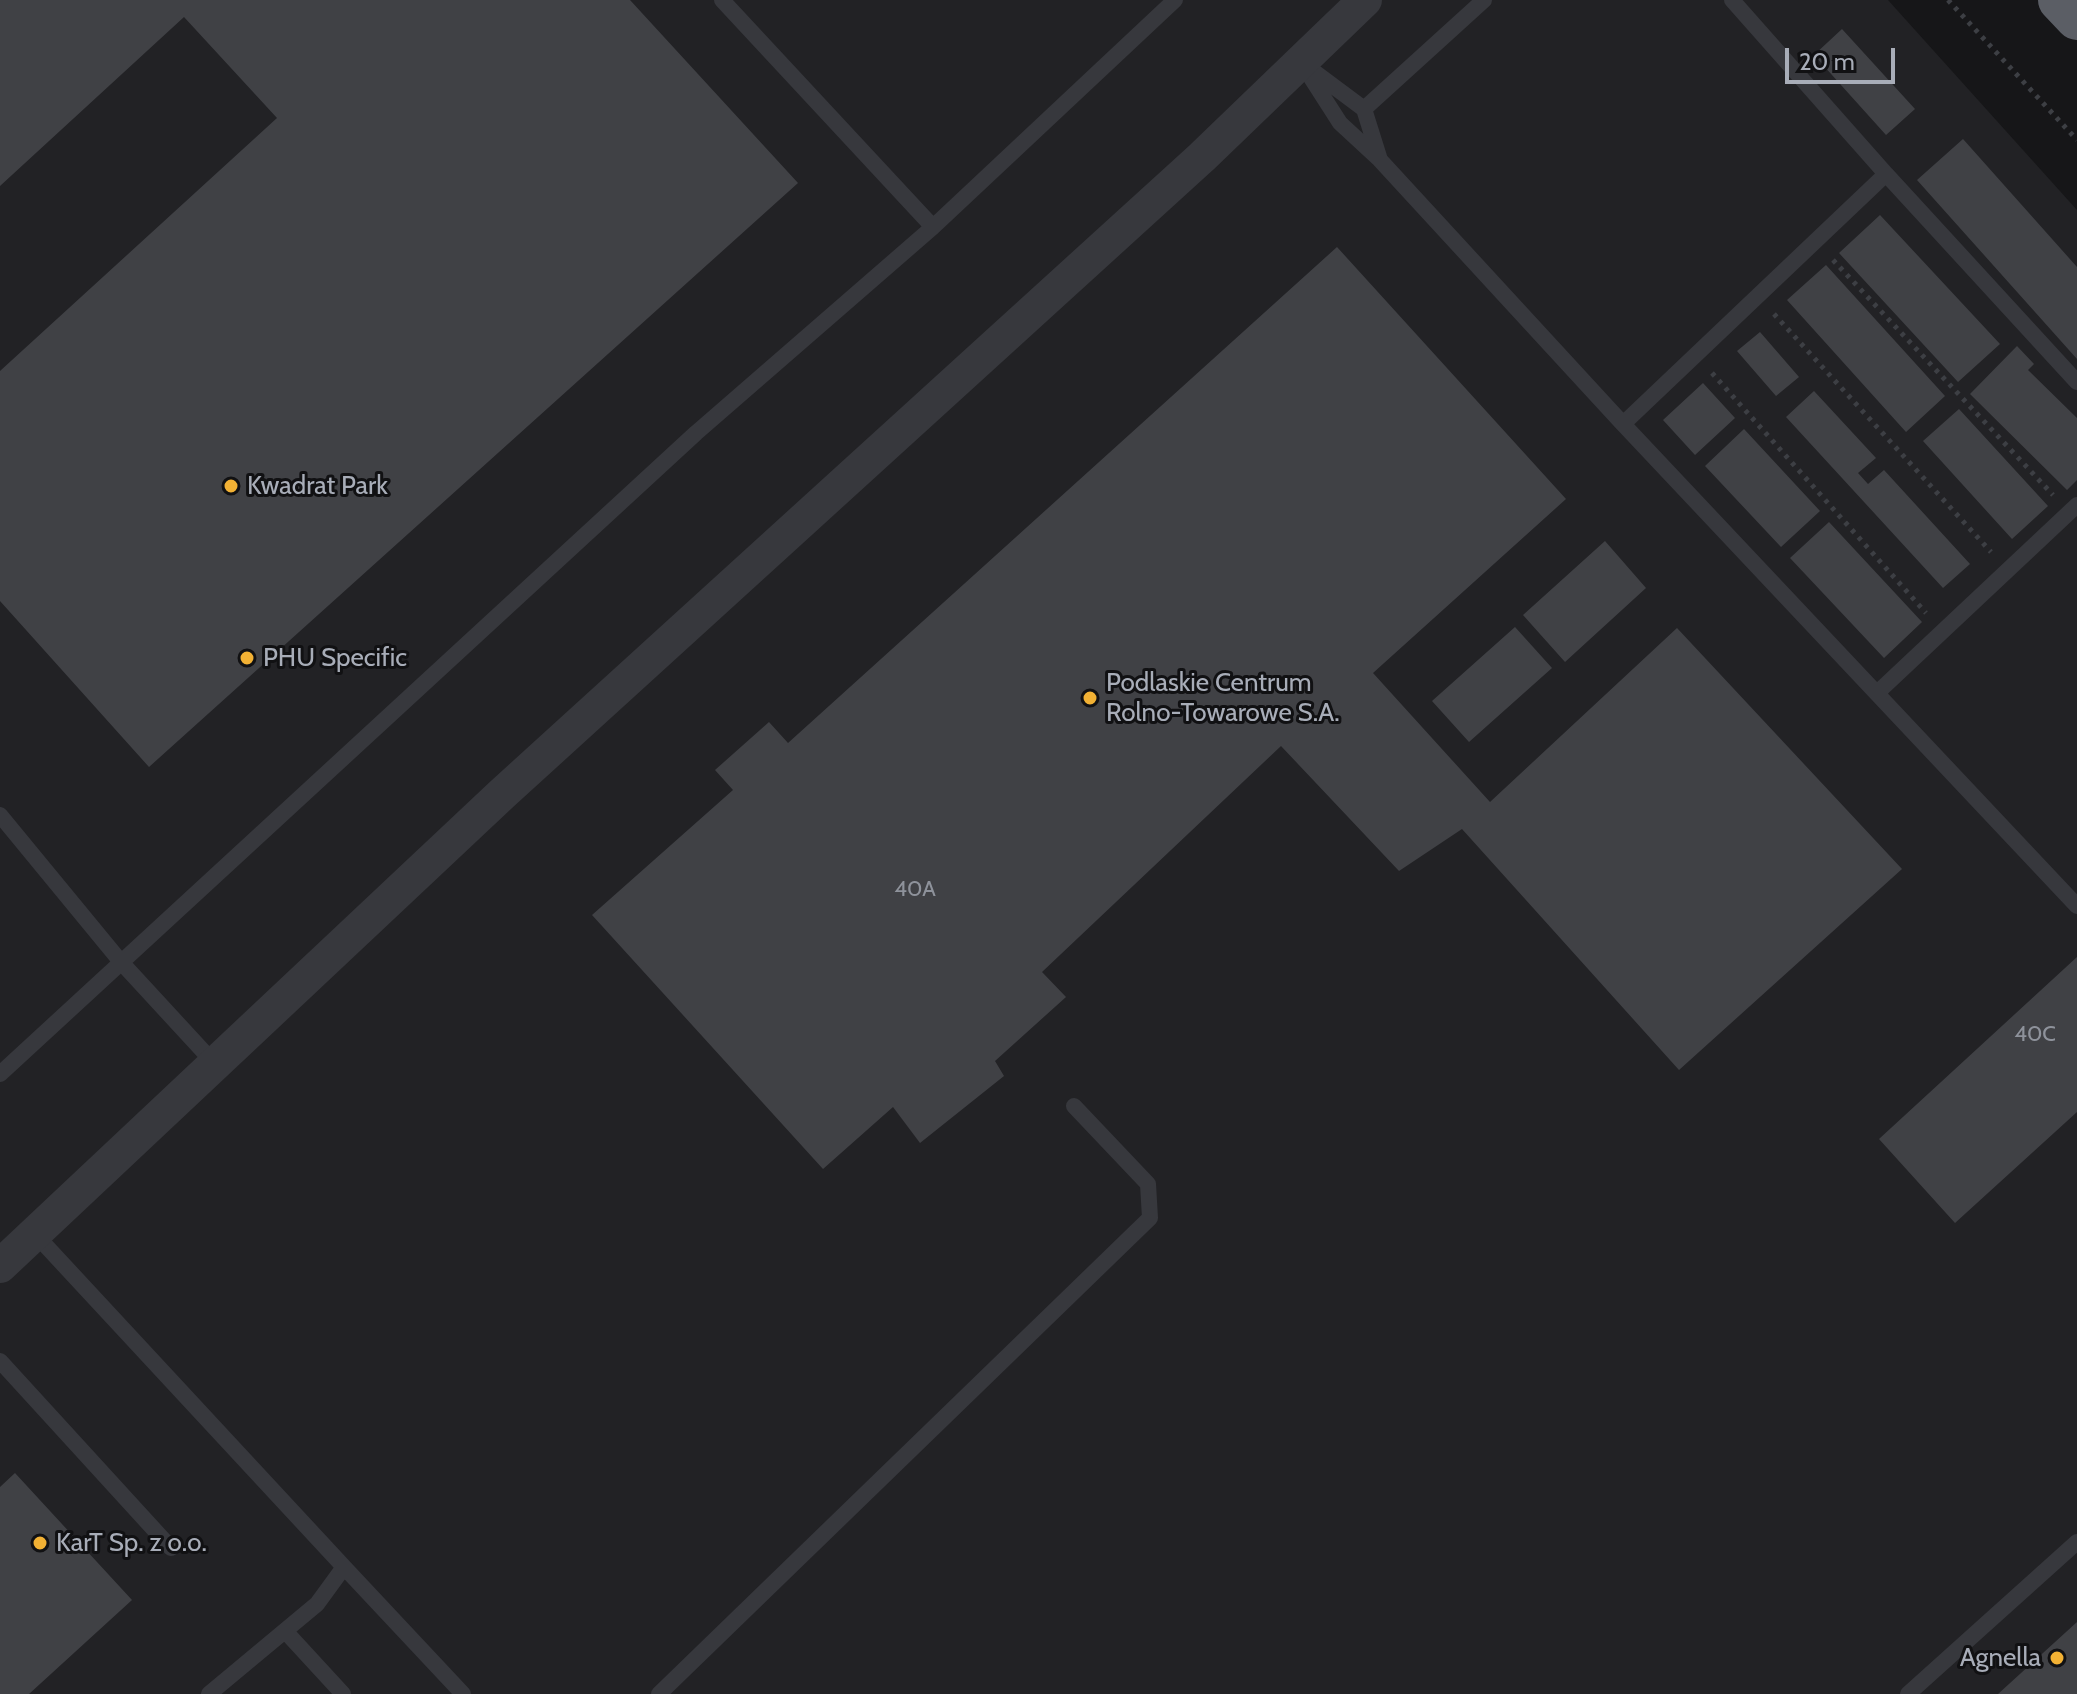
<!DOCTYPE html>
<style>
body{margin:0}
#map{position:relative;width:2077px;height:1694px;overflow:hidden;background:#161618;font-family:Cabin,sans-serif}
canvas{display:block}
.scale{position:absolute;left:1785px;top:48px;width:110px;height:36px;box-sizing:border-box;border:4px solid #a8adb8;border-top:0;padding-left:10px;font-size:24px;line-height:28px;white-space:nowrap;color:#a8adb8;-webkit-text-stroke:6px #111113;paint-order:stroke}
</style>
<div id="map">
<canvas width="2077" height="1694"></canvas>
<div class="scale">20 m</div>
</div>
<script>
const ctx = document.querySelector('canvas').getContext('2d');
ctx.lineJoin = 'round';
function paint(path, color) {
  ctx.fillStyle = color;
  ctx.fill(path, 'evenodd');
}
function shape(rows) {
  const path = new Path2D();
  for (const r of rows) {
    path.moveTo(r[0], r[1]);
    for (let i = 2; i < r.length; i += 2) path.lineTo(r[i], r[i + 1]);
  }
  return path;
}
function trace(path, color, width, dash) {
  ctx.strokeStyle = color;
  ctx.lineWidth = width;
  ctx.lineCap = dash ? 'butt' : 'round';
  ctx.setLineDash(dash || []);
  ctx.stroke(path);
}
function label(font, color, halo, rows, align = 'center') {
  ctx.font = font + ' Cabin,sans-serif';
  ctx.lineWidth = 6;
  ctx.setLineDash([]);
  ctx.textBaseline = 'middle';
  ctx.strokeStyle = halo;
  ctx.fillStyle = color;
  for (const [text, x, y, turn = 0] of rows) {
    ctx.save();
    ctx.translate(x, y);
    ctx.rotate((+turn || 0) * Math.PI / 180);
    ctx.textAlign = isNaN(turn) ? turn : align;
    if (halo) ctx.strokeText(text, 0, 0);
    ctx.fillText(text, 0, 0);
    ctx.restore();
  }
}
const built = shape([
 [0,0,1888,0,2077,210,2077,1694,0,1694]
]);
const building = shape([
 [0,0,630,0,798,183,149,767,0,601,0,371,277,118,184,17,0,186],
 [1842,29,1915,109,1886,135,1814,55],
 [1963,139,2077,267,2077,359,1917,180],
 [1880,215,2000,344,1958,382,1839,253],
 [1337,247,1566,499,1373,673,1490,802,1677,628,1902,869,1679,1070,1462,829,1399,871,1281,746,1042,972,1066,997,995,1061,1004,1076,920,1143,893,1107,823,1169,592,915,733,790,715,770,769,722,788,743],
 [1826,265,1945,396,1906,432,1787,300],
 [1760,332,1799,377,1776,396,1737,351],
 [2017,346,2034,364,2028,370,2077,418,2077,480,2067,490,1970,394],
 [1703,383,1735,418,1695,455,1663,420],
 [1814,391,1876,458,1858,473,1868,484,1884,470,1970,564,1943,588,1786,417],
 [1959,409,2048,506,2012,539,1923,441],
 [1744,429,1820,511,1781,547,1705,466],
 [1829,522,1922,622,1884,658,1790,558],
 [1605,541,1646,588,1565,662,1523,615],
 [1515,627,1552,668,1469,742,1432,701],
 [2077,957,2077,1112,1955,1223,1879,1139],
 [15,1473,132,1600,29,1694,0,1694,0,1487],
 [2077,1622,2077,1694,1998,1694]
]);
const path = shape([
 [1948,0,2077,140],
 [1833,260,2053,495],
 [1774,314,1991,552],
 [1712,373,1926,613]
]);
const service = shape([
 [722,0,933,227],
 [1301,62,1364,109,1380,160,1623,424,1886,174,1732,0],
 [1306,70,1340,123,1380,160],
 [1364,109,1484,0],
 [1886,174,2077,382],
 [1623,424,2077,906],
 [1877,693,2077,505],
 [0,815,121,962,215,1064],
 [0,1074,696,433,933,227,1175,0],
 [35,1234,344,1567,317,1604,209,1694],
 [0,1361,171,1548],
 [344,1567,463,1694],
 [286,1632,343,1694],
 [659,1694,1150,1218,1148,1184,1074,1106],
 [1908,1694,2077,1542]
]);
const minor = shape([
 [0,1266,502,794,1202,157,1365,0]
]);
const trunk = shape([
 [2060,0,2077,18]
]);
const markers = [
 [231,486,8,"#f2b134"],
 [247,658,8,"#f2b134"],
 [1090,698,8,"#f2b134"],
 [40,1543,8,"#f2b134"],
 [2057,1658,8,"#f2b134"]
];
const numberNames = [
 ["40A",915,890],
 ["40C",2035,1035]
];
const poiNames = [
 ["Kwadrat Park",247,486],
 ["PHU Specific",263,658],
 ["Podlaskie Centrum",1106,683],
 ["Rolno-Towarowe S.A.",1106,713],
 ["KarT Sp. z o.o.",56,1543],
 ["Agnella",2041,1658,"right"]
];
paint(built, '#222225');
paint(building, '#404145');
trace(path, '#3d3f44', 5, [4, 6]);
trace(service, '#37383d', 16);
trace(minor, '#37383d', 34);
trace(trunk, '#5b5e65', 44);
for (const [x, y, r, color] of markers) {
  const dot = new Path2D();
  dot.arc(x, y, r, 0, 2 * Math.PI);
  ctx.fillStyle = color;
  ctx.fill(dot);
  trace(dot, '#111113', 3);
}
label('22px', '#8e929b', null, numberNames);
label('26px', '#a8adb8', '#111113', poiNames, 'left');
</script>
